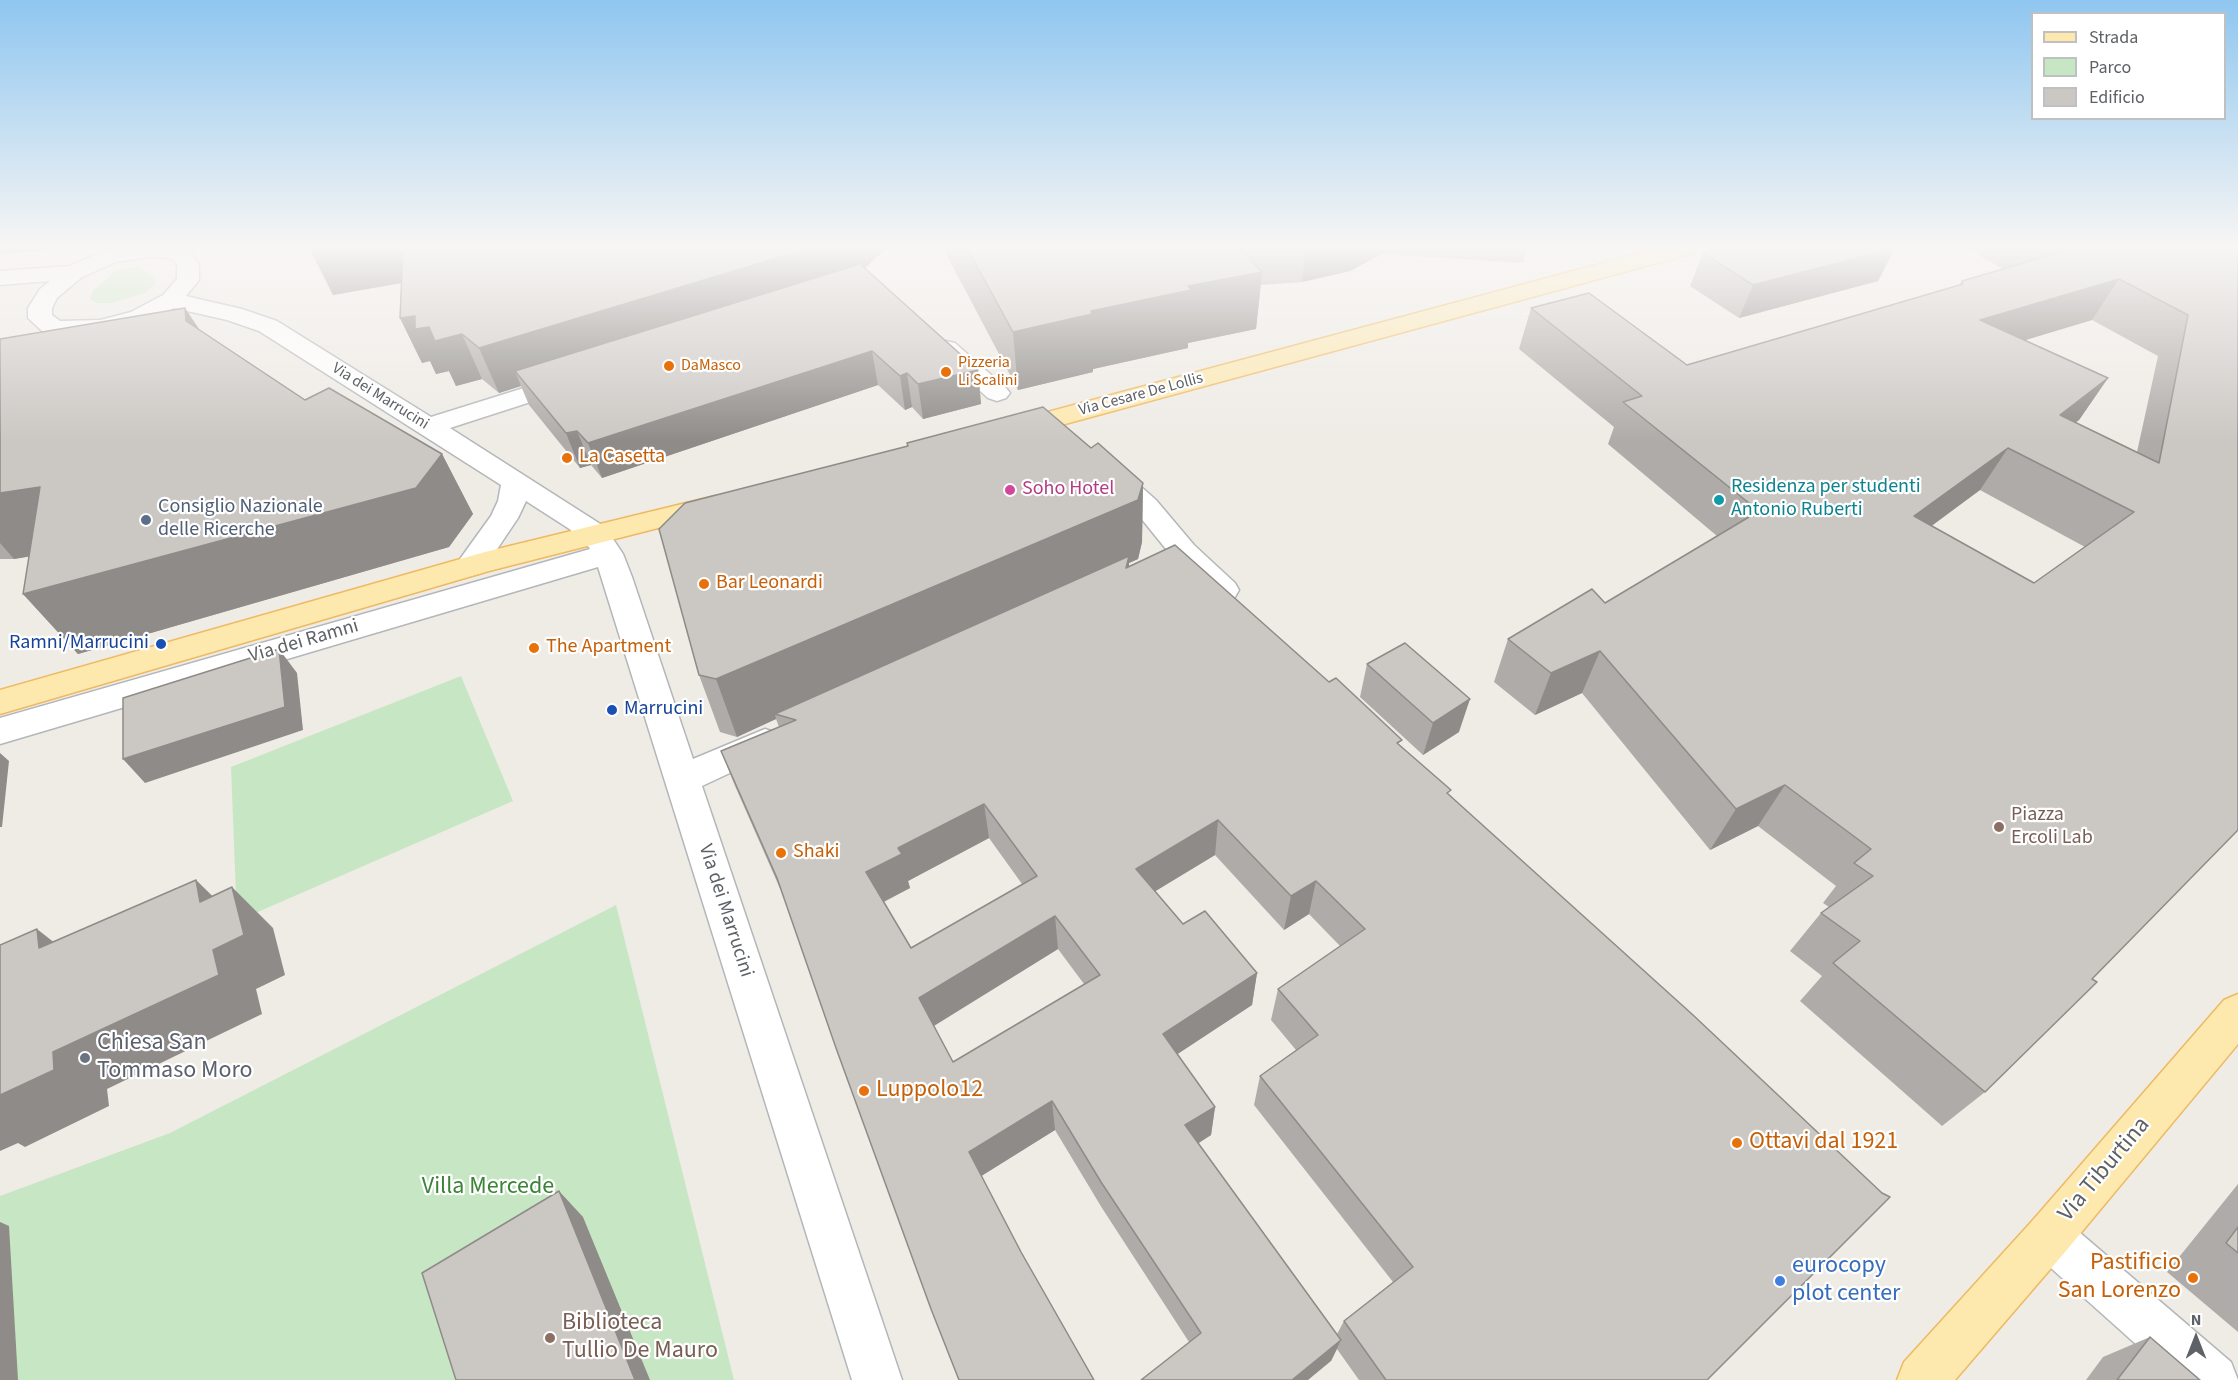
<!DOCTYPE html>
<style>
body{margin:0}
#map{position:relative;width:2238px;height:1380px;overflow:hidden;background:#efece6;font-family:"Source Sans 3",sans-serif}
canvas{display:block}
.legend{position:absolute;left:2031px;top:12px;width:195px;height:108px;box-sizing:border-box;background:#fff;border:2px solid #bfc0c2;margin:0;padding:8px 10px;list-style:none;font-size:18px;color:#5e6266}
.legend li{display:flex;align-items:center;gap:12px;height:30px}
.legend b{width:30px;border:2px solid #bfc0c2}
.north{position:absolute;left:2166px;top:1308px;width:60px;height:60px;-webkit-text-stroke:4px #fff;paint-order:stroke;rotate:0deg;font-size:16px;font-weight:700;line-height:24px;text-align:center;color:#5e6266}
.north::after{content:'';display:block;margin:auto;width:21px;height:27px;background:#5e6266;clip-path:polygon(50% 0,100% 100%,50% 72%,0 100%)}
</style>
<div id="map">
<canvas width="2238" height="1380"></canvas>
<ul class="legend">
<li><b style="height:8px;background:#fde8ae"></b>Strada</li>
<li><b style="height:16px;background:#c7e6c3"></b>Parco</li>
<li><b style="height:16px;background:#cbc7c3"></b>Edificio</li>
</ul>
<div class="north">N</div>
</div>
<script>
const ctx = document.querySelector('canvas').getContext('2d');
ctx.lineJoin = 'round';
function paint(path, color) {
  ctx.fillStyle = color;
  ctx.fill(path, 'evenodd');
}
function shape(rows) {
  const path = new Path2D();
  for (const r of rows) {
    path.moveTo(r[0], r[1]);
    for (let i = 2; i < r.length; i += 2) path.lineTo(r[i], r[i + 1]);
  }
  return path;
}
function trace(path, color, width, dash) {
  ctx.strokeStyle = color;
  ctx.lineWidth = width;
  ctx.lineCap = dash ? 'butt' : 'round';
  ctx.setLineDash(dash || []);
  ctx.stroke(path);
}
function label(font, color, halo, rows, align = 'center') {
  ctx.font = font + ' "Source Sans 3",sans-serif';
  ctx.lineWidth = 4.5;
  ctx.setLineDash([]);
  ctx.textBaseline = 'middle';
  ctx.strokeStyle = halo;
  ctx.fillStyle = color;
  for (const [text, x, y, turn = 0] of rows) {
    ctx.save();
    ctx.translate(x, y);
    ctx.rotate((+turn || 0) * Math.PI / 180);
    ctx.textAlign = isNaN(turn) ? turn : align;
    if (halo) ctx.strokeText(text, 0, 0);
    ctx.fillText(text, 0, 0);
    ctx.restore();
  }
}
const green = shape([
 [139,267,153,277,155,284,145,293,112,303,97,303,90,299,93,290,117,270],
 [461,676,513,801,237,921,231,767],
 [616,905,734,1380,0,1380,0,1196,170,1133]
]);
const minor = shape([
 [117,248,189,249,199,265,199,280,186,296,242,309,277,321,431,417,559,377,568,374,577,377,581,382,577,387,450,428,605,527,623,554,632,577,693,759,765,729,777,733,782,742,777,751,702,786,902,1380,852,1380,598,567,0,744,0,718,590,549,585,541,568,528,526,501,518,518,481,573,470,576,459,573,455,566,491,516,498,501,501,485,259,331,227,320,174,308,147,322,100,334,60,335,42,331,28,318,28,308,40,289,50,281,0,285,0,271,70,266,103,251,117,248],
 [148,257,172,258,177,265,177,279,163,295,131,312,100,320,60,321,52,315,52,308,57,298,82,277,116,262,148,257],
 [946,341,955,343,1006,388,1010,393,1006,398,997,401,988,398,937,353,934,348,937,343,946,341],
 [1109,464,1119,467,1156,500,1194,545,1235,583,1239,590,1235,597,1224,601,1213,597,1174,559,1136,512,1099,479,1095,473,1099,467,1109,464],
 [2049,1213,2065,1220,2231,1362,2238,1380,2176,1380,2033,1252,2026,1236,2033,1220,2049,1213]
]);
const major = shape([
 [1659,248,1697,248,1694,253,1021,436,1012,438,1003,436,999,430,1003,424,1659,248],
 [715,496,725,499,729,505,725,511,489,571,0,714,0,690,485,552,715,496],
 [2238,994,2238,1044,2065,1252,1955,1380,1897,1380,1904,1362,2033,1220,2224,1000,2238,994]
]);
const wall = shape([
 [311,248,886,248,865,268,978,370,981,404,923,419,912,407,905,410,878,385,602,478,591,465,580,468,529,405,521,386,499,393,482,379,456,386,449,371,436,374,430,361,422,363,400,318,402,283,333,295,311,251],
 [943,248,1527,248,1523,263,1382,254,1350,271,1302,282,1261,285,1256,329,1188,343,1188,348,1093,369,1093,372,1018,390],
 [1895,248,1878,281,1739,318,1690,286,1703,253],
 [1967,248,2238,248,2092,979,1985,1092,1942,1126,1800,1001,1822,976,1790,951,1821,913,1829,907,1823,903,1836,886,1758,826,1710,850,1582,693,1535,715,1494,682,1508,639,1605,603,1717,536,1608,444,1614,427,1519,349,1531,308,1687,365,1959,285,1962,281,2003,269],
 [2092,320,2158,356,2137,452,2075,422,2079,420,2108,378,2025,340],
 [1980,490,2085,547,2034,583,1931,526],
 [185,308,200,330,305,400,442,454,473,514,449,547,78,654,23,594,29,556,14,559,0,559,0,339],
 [907,443,1091,448,1143,483,1142,542,1138,559,1129,563,1129,567,1400,746,1449,795,1707,1380,1359,1380,1337,1349,1331,1361,1189,1342,1102,1208,1055,1130,981,1176,785,900,735,786,721,751,779,727,776,719,737,737,720,732,699,675,908,446],
 [989,838,1022,884,911,948,884,902,910,888,908,881],
 [1215,855,1284,930,1309,914,1340,946,1278,989,1271,1020,1296,1050,1260,1076,1254,1105,1393,1282,1344,1321,1337,1334,1198,1143,1211,1135,1215,1107,1177,1054,1252,1005,1257,973,1183,924,1155,891],
 [1058,949,1084,984,953,1062,934,1026],
 [1367,664,1459,732,1423,755,1360,697],
 [2238,1184,2238,1332,2167,1272],
 [2150,1337,2200,1380,2086,1380,2103,1357]
]);
const shadedWall = shape([
 [0,248,51,248,50,250,0,254],
 [328,248,410,248,424,279,333,295,311,251],
 [810,248,886,248,850,282,515,371,521,386,499,393,479,348],
 [1306,248,1383,248,1382,254,1350,271,1302,282],
 [1895,248,1878,281,1739,318,1753,285],
 [1262,272,1256,329,1188,343,1188,348,1093,369,1093,372,1018,390,1013,332,1188,286],
 [2119,279,2092,320,1956,361,1980,320],
 [185,308,222,366,186,321],
 [415,316,429,327,462,334,482,379,456,386,449,371,436,374,430,361,422,363,400,318],
 [872,351,878,385,602,478,588,443],
 [978,370,981,404,923,419,918,384],
 [907,373,912,407,905,410,900,376],
 [2108,378,2079,420,2031,457,2060,415],
 [577,431,591,465,580,468,566,433],
 [2008,448,1980,490,1887,559,1914,516],
 [442,454,473,514,449,547,78,654,23,594],
 [1143,483,1142,542,1138,559,1129,563,1129,592,775,714,776,719,737,737,716,679],
 [40,487,90,547,14,559,0,543,0,493],
 [279,649,297,673,303,730,145,783,123,759],
 [1600,651,1582,693,1535,715,1551,673],
 [1470,699,1459,732,1423,755,1433,723],
 [0,753,9,761,2,827,0,827],
 [1785,785,1758,826,1710,850,1736,809],
 [984,804,989,838,908,881,910,888,875,906,866,872,898,848],
 [1218,820,1215,855,1136,903,1136,869],
 [196,880,238,921,232,887,273,928,285,975,256,989,262,1014,107,1089,109,1106,25,1147,18,1143,0,1151,0,1095,53,1052,200,902],
 [1316,881,1309,914,1284,930,1291,896],
 [1055,916,1058,949,927,1030,919,998],
 [37,929,88,969,39,948],
 [1257,973,1252,1005,1161,1065,1163,1034],
 [1052,1101,1055,1130,975,1180,969,1152],
 [1215,1107,1211,1135,1182,1154,1185,1125],
 [559,1191,583,1217,650,1380,635,1380],
 [0,1222,9,1226,18,1380,0,1380],
 [1341,1340,1331,1361,1308,1380,1292,1380]
]);
const building = shape([
 [311,248,328,248,311,251,311,248],
 [403,248,810,248,479,348,462,334,435,341,429,327,415,329,415,316,400,318,403,248],
 [967,248,1239,248,1262,272,1188,286,1191,290,1091,311,1092,314,1013,332,967,248],
 [1719,248,1895,248,1753,285,1703,253,1719,248],
 [2064,248,2238,248,2238,830,2092,979,2097,982,1985,1092,1833,963,1860,941,1821,913,1873,876,1854,863,1871,849,1785,785,1736,809,1600,651,1551,673,1508,639,1592,589,1605,603,1759,511,1623,402,1642,396,1531,308,1589,293,1687,365,1963,284,1962,281,2068,250,2064,248],
 [2119,279,2188,315,2159,463,2060,415,2108,378,1980,320,2119,279],
 [2008,448,2134,512,2034,583,1914,516,2008,448],
 [860,264,978,370,918,384,907,373,900,376,872,351,588,443,577,431,566,433,515,371,860,264],
 [185,308,186,321,305,400,329,388,442,454,416,488,23,594,40,487,0,493,0,339,185,308],
 [1043,407,1091,448,1098,443,1143,483,1138,500,716,679,699,675,659,529,685,503,908,446,907,443,1043,407],
 [1175,545,1329,682,1336,678,1402,740,1397,743,1451,790,1447,793,1693,1015,1882,1193,1890,1197,1707,1380,1386,1380,1344,1321,1413,1267,1260,1076,1318,1035,1278,989,1365,929,1316,881,1291,896,1218,820,1136,869,1183,924,1205,911,1257,973,1163,1034,1215,1107,1185,1125,1341,1340,1292,1380,1141,1380,1201,1333,1101,1182,1052,1101,969,1152,1021,1252,1094,1380,959,1380,931,1309,836,1048,777,878,721,751,796,720,775,714,1129,556,1126,568,1175,545],
 [984,804,1037,876,911,948,866,872,902,854,898,848,984,804],
 [1055,916,1100,975,953,1062,919,998,1055,916],
 [1405,643,1470,699,1433,723,1367,664,1405,643],
 [279,649,285,707,123,759,123,698,279,649],
 [196,880,200,902,232,887,244,935,213,950,219,975,53,1052,54,1070,0,1095,0,945,37,929,39,948,196,880],
 [559,1191,635,1380,456,1380,422,1273,559,1191],
 [2238,1227,2238,1253,2226,1243,2238,1227],
 [2150,1337,2200,1380,2117,1380,2150,1337]
]);
const markers = [
 [669,366,6,"#e8710a"],
 [946,372,6,"#e8710a"],
 [567,458,6,"#e8710a"],
 [1010,490,6,"#d1479c"],
 [1719,500,6,"#0f9aa8"],
 [146,520,6,"#5c6f8a"],
 [704,584,6,"#e8710a"],
 [161,644,6,"#1a4fb4"],
 [534,648,6,"#e8710a"],
 [612,710,6,"#1a4fb4"],
 [1999,827,6,"#8d6e63"],
 [781,853,6,"#e8710a"],
 [85,1058,6,"#6b7280"],
 [864,1091,6,"#e8710a"],
 [1737,1143,6,"#e8710a"],
 [2193,1278,6,"#e8710a"],
 [1780,1281,6,"#3f7fe0"],
 [550,1338,6,"#8d6e63"]
];
const farFoodnames = [
 ["Pizzeria",958,363],
 ["Li Scalini",958,381],
 ["DaMasco",681,366]
];
const farStreetnames = [
 ["Via Cesare De Lollis",1141,395,-15],
 ["Via dei Marrucini",380,397,32]
];
const foodNames = [
 ["La Casetta",579,458],
 ["Bar Leonardi",716,584],
 ["The Apartment",546,648],
 ["Shaki",793,853]
];
const cultureNames = [
 ["Residenza per studenti",1731,488],
 ["Antonio Ruberti",1731,511]
];
const hotelNames = [
 ["Soho Hotel",1022,490]
];
const serviceNames = [
 ["Consiglio Nazionale",158,508],
 ["delle Ricerche",158,531]
];
const streetNames = [
 ["Via dei Ramni",304,642,-16],
 ["Via dei Marrucini",725,911,72]
];
const transitNames = [
 ["Ramni/Marrucini",149,644],
 ["Marrucini",624,710,"left"]
];
const educationNames = [
 ["Piazza",2011,816],
 ["Ercoli Lab",2011,839]
];
const nearWorshipnames = [
 ["Chiesa San",97,1044],
 ["Tommaso Moro",97,1072]
];
const nearFoodnames = [
 ["Luppolo12",876,1091],
 ["Ottavi dal 1921",1749,1143],
 ["Pastificio",2181,1264,"right"],
 ["San Lorenzo",2181,1292,"right"]
];
const nearStreetnames = [
 ["Via Tiburtina",2105,1170,-50]
];
const nearParknames = [
 ["Villa Mercede",488,1188]
];
const nearShopnames = [
 ["eurocopy",1792,1267],
 ["plot center",1792,1295]
];
const nearEducationnames = [
 ["Biblioteca",562,1324],
 ["Tullio De Mauro",562,1352]
];
paint(green, '#c7e6c3');
trace(minor, '#b3b7ba', 3);
trace(major, '#eeb961', 3);
paint(minor, '#fff');
paint(major, '#fde8ae');
paint(wall, '#afaba8');
paint(shadedWall, '#8e8b88');
paint(building, '#cbc7c3');
trace(building, '#8e8b88', 1.5);
const sky = ctx.createLinearGradient(0, 0, 0, 442);
sky.addColorStop(0, '#8fc6f0');
sky.addColorStop(0.56, '#f8f6f4');
sky.addColorStop(1, '#f8f6f400');
ctx.fillStyle = sky;
ctx.fillRect(0, 0, 2238, 442);
for (const [x, y, r, color] of markers) {
  const dot = new Path2D();
  dot.arc(x, y, r, 0, 2 * Math.PI);
  ctx.fillStyle = color;
  ctx.fill(dot);
  trace(dot, '#fff', 2);
}
label('16px', '#c56008', '#fff', farFoodnames, 'left');
label('16px', '#5e6266', '#fff', farStreetnames);
label('20px', '#c56008', '#fff', foodNames, 'left');
label('20px', '#0d838f', '#fff', cultureNames, 'left');
label('20px', '#b23c85', '#fff', hotelNames, 'left');
label('20px', '#4e5e75', '#fff', serviceNames, 'left');
label('20px', '#5e6266', '#fff', streetNames);
label('20px', '#164399', '#fff', transitNames, 'right');
label('20px', '#785e54', '#fff', educationNames, 'left');
label('24px', '#5b616d', '#fff', nearWorshipnames, 'left');
label('24px', '#c56008', '#fff', nearFoodnames, 'left');
label('24px', '#5e6266', '#fff', nearStreetnames);
label('24px', '#3b8337', '#fff', nearParknames);
label('24px', '#366cbe', '#fff', nearShopnames, 'left');
label('24px', '#785e54', '#fff', nearEducationnames, 'left');
</script>
